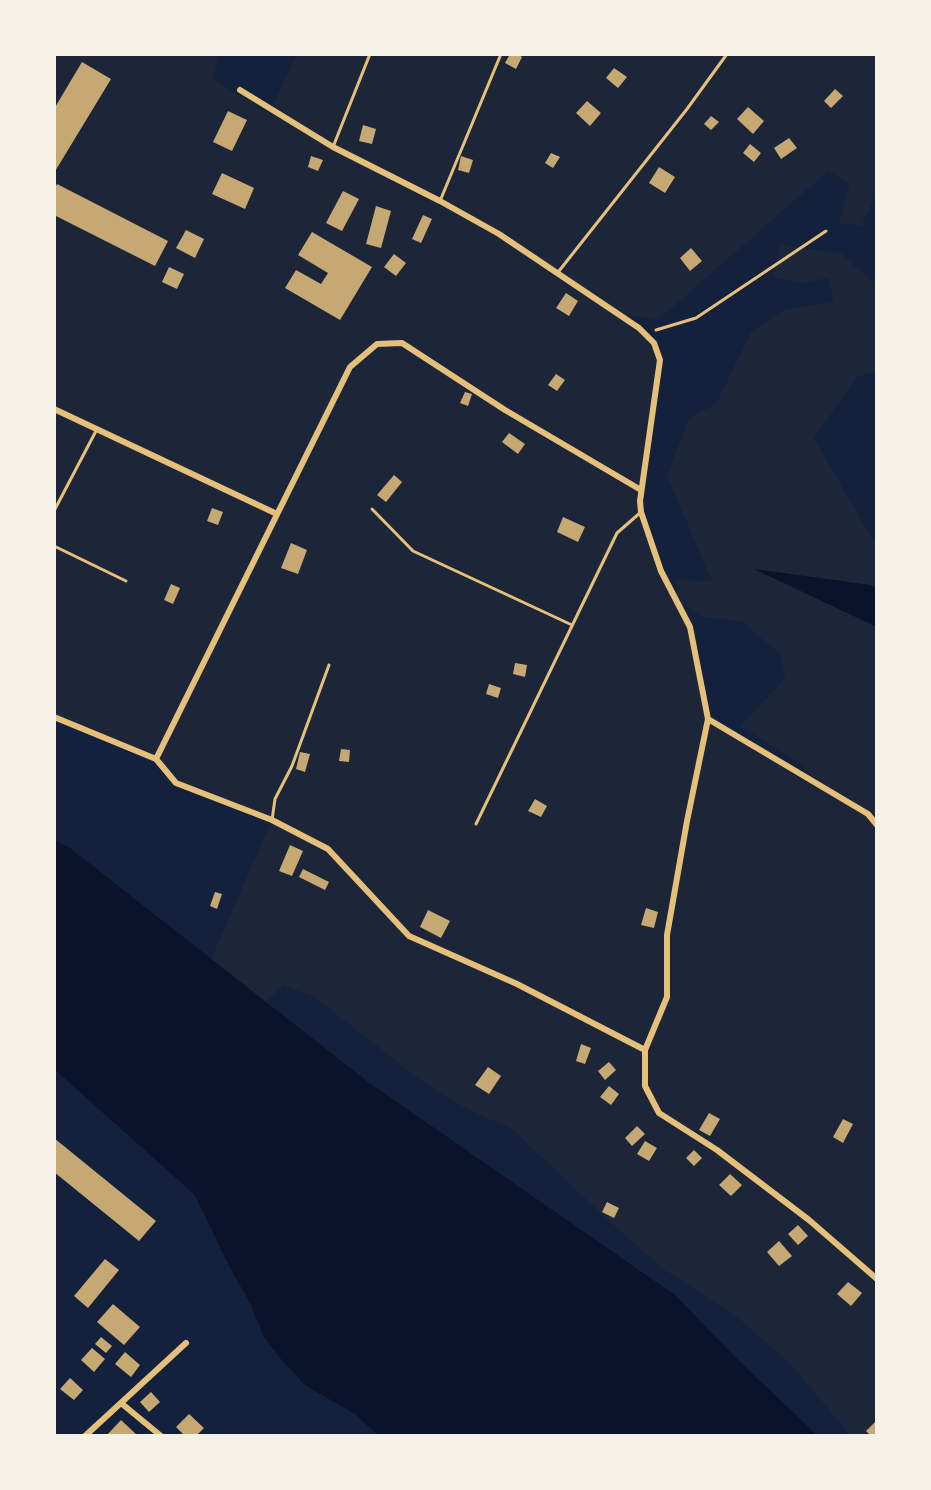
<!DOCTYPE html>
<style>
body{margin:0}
#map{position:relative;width:931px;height:1490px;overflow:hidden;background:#14213d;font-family:Lato,sans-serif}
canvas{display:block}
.frame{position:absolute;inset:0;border:56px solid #f6f1e7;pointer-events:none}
</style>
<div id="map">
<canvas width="931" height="1490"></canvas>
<div class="frame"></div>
</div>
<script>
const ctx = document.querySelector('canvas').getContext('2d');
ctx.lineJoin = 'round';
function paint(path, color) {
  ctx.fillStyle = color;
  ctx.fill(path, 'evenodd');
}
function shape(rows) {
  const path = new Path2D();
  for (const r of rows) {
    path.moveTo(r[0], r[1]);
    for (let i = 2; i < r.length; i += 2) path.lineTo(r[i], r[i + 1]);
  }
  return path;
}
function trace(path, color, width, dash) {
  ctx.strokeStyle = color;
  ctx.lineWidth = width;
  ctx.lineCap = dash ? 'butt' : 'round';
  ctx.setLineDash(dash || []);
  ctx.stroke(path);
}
const green = shape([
 [54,54,218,54,213,80,269,113,297,54,877,54,877,193,861,226,839,223,850,184,828,171,659,319,622,315,654,343,660,360,640,500,661,571,678,601,675,580,712,581,667,476,689,418,716,404,751,332,786,309,835,302,828,278,801,283,772,277,780,245,841,253,872,282,877,277,877,371,857,377,814,438,873,541,877,531,877,589,870,585,757,570,877,627,877,1436,851,1436,789,1362,730,1311,666,1271,621,1232,511,1128,469,1110,420,1080,315,997,283,985,266,1002,211,959,272,820,176,783,156,759,54,717],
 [679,603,703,617,741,621,781,655,785,679,740,726,807,767,800,774,708,719,690,627]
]);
const water = shape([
 [754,569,870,585,877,589,877,627],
 [54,840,70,848,368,1082,675,1295,736,1358,818,1436,379,1436,355,1414,306,1386,284,1363,264,1337,251,1305,227,1262,195,1195,54,1069]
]);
const building = shape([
 [510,54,517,54,522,57,516,69,505,63],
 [82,62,111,79,54,173,54,109],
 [614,68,627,77,618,88,606,78],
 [835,89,843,96,831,108,824,101],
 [587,101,601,113,590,126,576,113],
 [748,107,764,121,753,134,737,119],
 [228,111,247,120,232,151,213,142],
 [711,116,719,122,711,130,704,124],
 [363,125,376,129,372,144,359,141],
 [789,138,797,148,781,159,774,148],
 [750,144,761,153,754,162,743,153],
 [551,153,560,157,553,168,545,163],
 [311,156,323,160,318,171,308,167],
 [461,156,473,160,469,173,458,170],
 [659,167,675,177,665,193,649,183],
 [222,173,254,188,245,209,212,194],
 [57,184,168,241,155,266,54,215,54,190],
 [343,191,359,199,342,231,326,223],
 [376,206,391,211,381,248,366,244],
 [423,215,432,219,421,243,412,239],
 [186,230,204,239,195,258,176,248],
 [312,232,372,267,340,320,285,288,296,270,321,284,328,273,298,255],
 [691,248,702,261,690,271,680,258],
 [394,254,406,263,396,276,384,267],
 [169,267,184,274,177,289,162,282],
 [566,293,578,301,569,316,556,308],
 [556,374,565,380,557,391,548,385],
 [465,392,472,394,468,406,460,403],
 [509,433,525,444,518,454,502,442],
 [394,475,402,482,386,502,377,495],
 [212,508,223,512,218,525,207,521],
 [563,517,585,527,578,542,557,532],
 [291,543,307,550,298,574,281,568],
 [171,584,180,588,173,604,164,600],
 [515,663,527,665,525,677,513,674],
 [489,684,501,688,498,698,486,694],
 [341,749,350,750,349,762,339,761],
 [300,752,310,754,305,772,296,769],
 [535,799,547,806,541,817,528,811],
 [290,845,303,851,292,876,279,871],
 [303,869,329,882,325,890,299,877],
 [215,892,222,894,217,909,210,906],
 [646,908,658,912,654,928,641,925],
 [428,910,450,921,441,938,420,927],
 [581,1044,591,1048,585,1064,576,1061],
 [609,1062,616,1070,605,1080,598,1071],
 [488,1067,501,1076,489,1094,475,1085],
 [609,1086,619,1094,611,1105,600,1097],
 [709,1113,720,1119,710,1136,699,1130],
 [843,1119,853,1124,843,1143,833,1137],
 [637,1126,645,1134,632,1146,625,1138],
 [54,1138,156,1221,139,1241,54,1172],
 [645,1141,657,1148,649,1161,637,1154],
 [694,1150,702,1158,694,1166,686,1158],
 [730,1174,742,1185,731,1196,719,1185],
 [607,1202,619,1208,614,1218,602,1212],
 [798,1225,808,1236,798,1245,788,1234],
 [779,1241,792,1256,779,1266,767,1252],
 [105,1259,119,1270,88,1308,74,1296],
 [848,1282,862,1293,851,1306,837,1294],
 [113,1304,140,1327,124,1345,97,1322],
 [101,1337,112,1346,106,1353,95,1344],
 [92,1348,105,1359,94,1372,81,1360],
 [125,1352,140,1365,131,1377,115,1364],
 [70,1378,83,1390,74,1400,60,1389],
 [151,1392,160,1402,149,1412,140,1402],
 [189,1414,204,1428,196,1436,185,1436,176,1427],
 [121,1420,138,1436,106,1436],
 [877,1420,877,1436,871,1436,866,1431]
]);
const path = shape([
 [656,330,696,318,826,231]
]);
const service = shape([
 [333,147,370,54],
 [440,201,501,54],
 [559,271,687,109,727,54],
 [372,509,413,551,572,625],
 [54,511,97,429],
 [54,546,126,581],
 [272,820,275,799,292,766,329,665],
 [476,824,617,533,641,512]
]);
const minor = shape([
 [240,90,333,147,440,201,499,234,639,328,654,343,660,360,640,501,641,512,661,571,690,627,708,719,868,814,877,825],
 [54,409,277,514],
 [54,717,156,759,176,783,272,820,328,849,409,936,517,984,645,1050],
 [708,719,687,821,667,935,667,997,645,1050,645,1086,659,1113,717,1150,809,1220,877,1279],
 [156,759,350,367,377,344,402,343,505,410,641,490],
 [121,1403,161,1436],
 [85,1436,186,1343]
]);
paint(green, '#1d2539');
paint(water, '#0b132b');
paint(building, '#c6a872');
trace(path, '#e5c07b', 3);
trace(service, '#e5c07b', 3);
trace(minor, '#e5c07b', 6);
</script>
